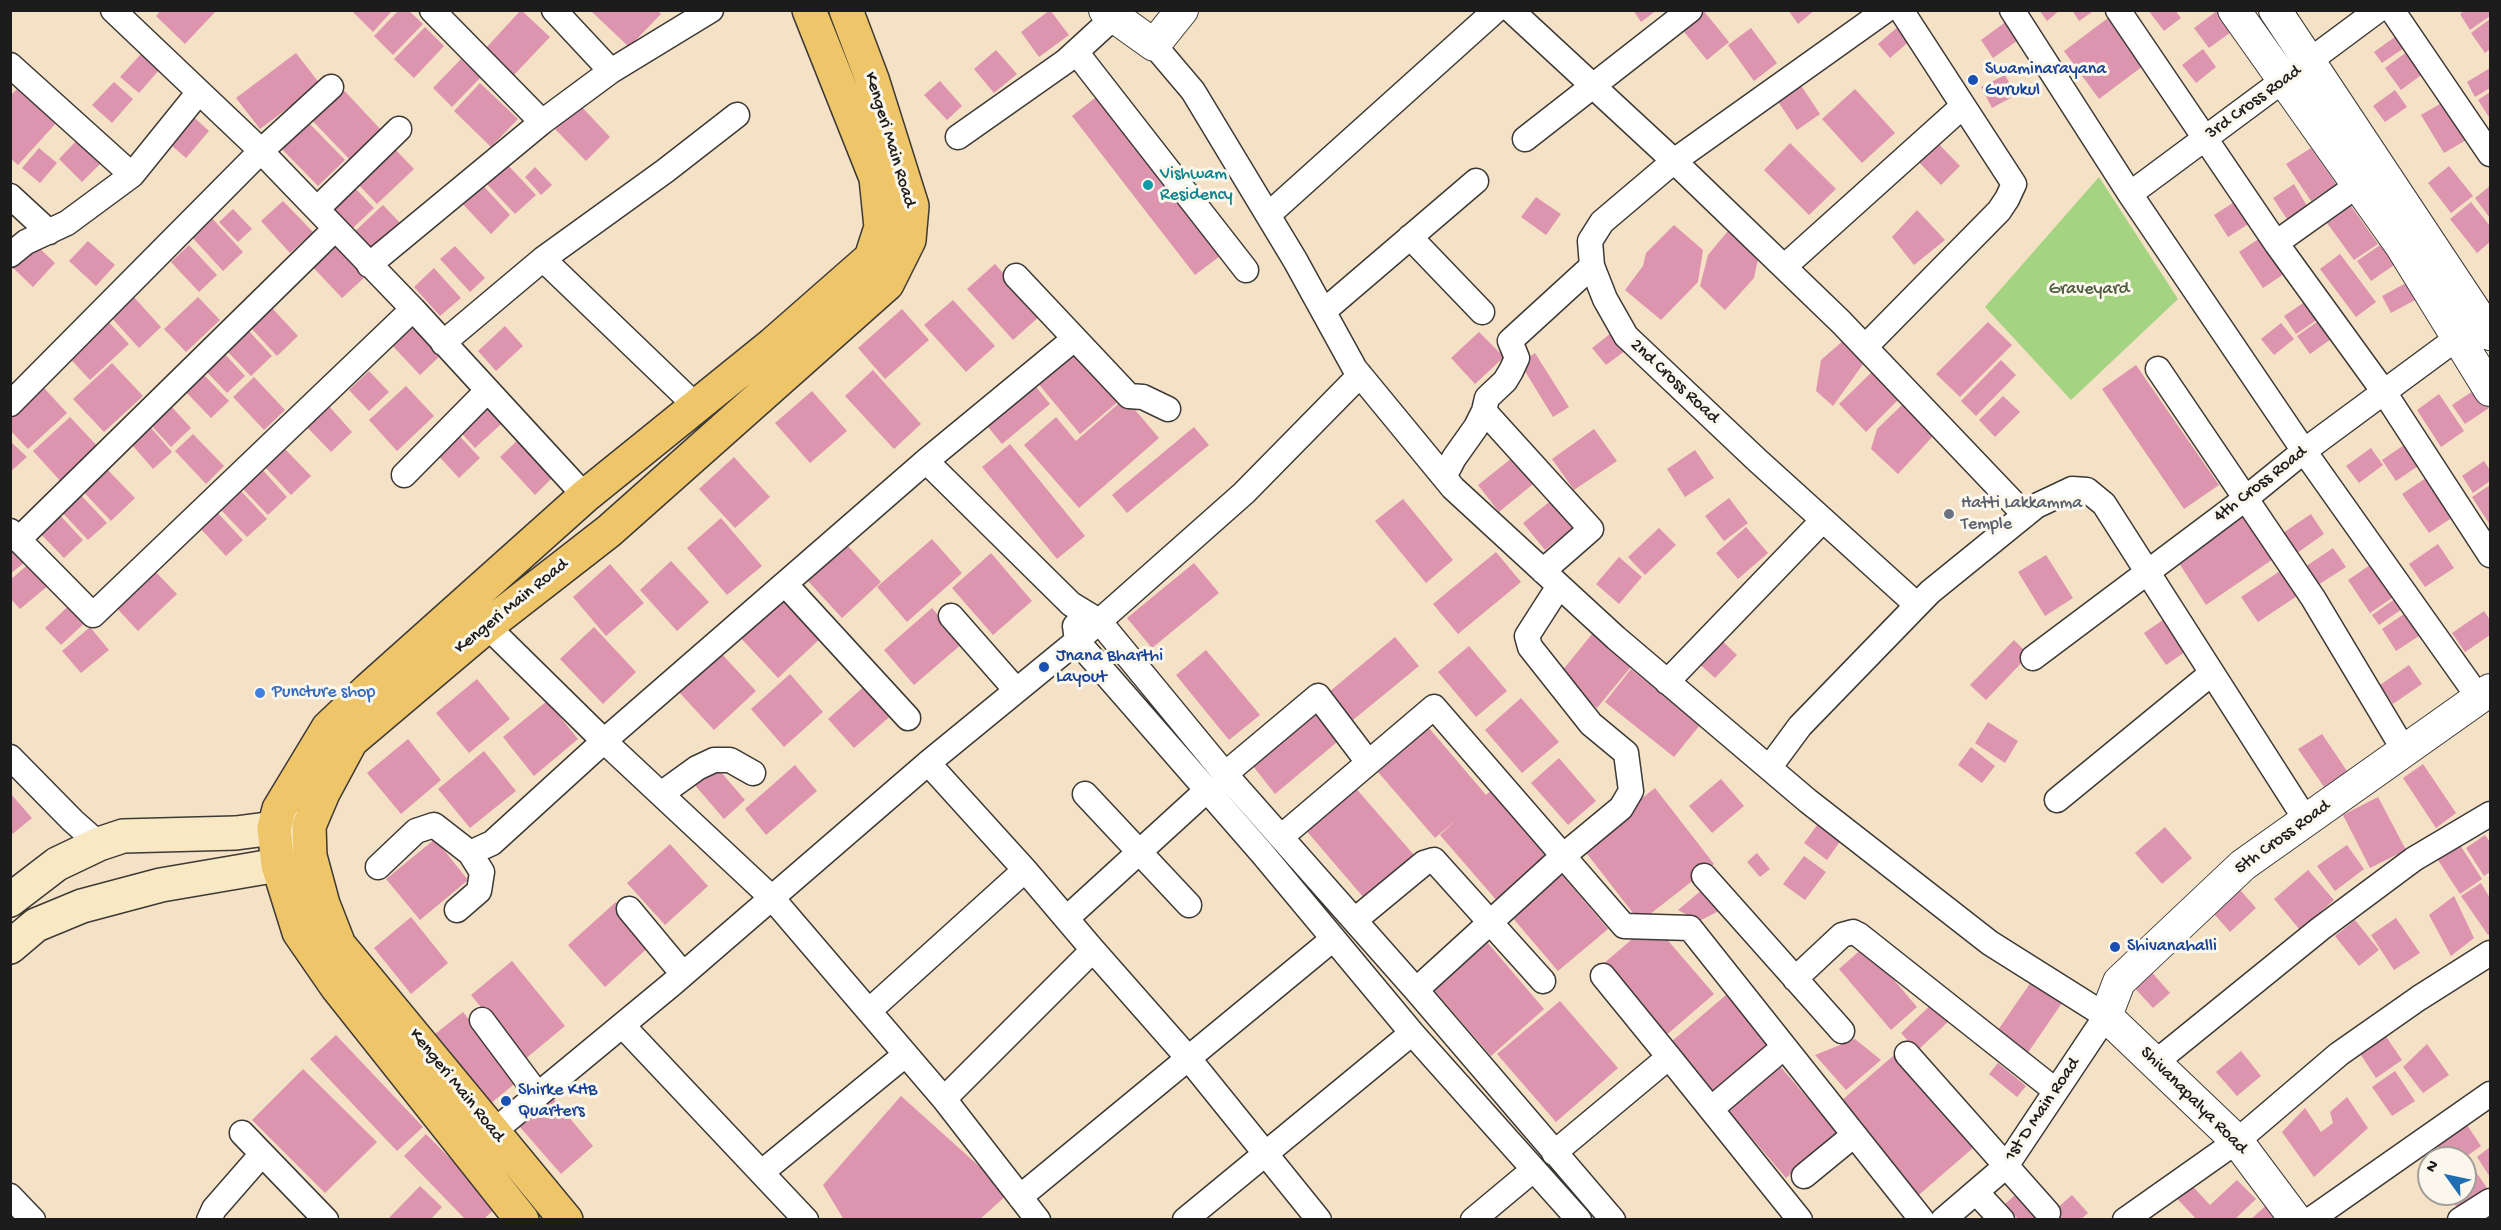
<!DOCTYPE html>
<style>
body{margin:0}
#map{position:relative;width:2501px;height:1230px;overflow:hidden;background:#f5e1c6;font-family:"Gochi Hand",sans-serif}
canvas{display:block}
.frame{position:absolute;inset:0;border:12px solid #1c1c1c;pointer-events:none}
.north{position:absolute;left:2417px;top:1146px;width:60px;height:60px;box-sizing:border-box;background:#fbf7ec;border:2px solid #a29f99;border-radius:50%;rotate:303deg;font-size:16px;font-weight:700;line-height:24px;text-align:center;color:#1c1c1c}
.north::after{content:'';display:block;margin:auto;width:21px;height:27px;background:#1f6fb2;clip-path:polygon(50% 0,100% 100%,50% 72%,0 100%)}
</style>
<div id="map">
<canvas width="2501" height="1230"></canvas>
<div class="frame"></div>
<div class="north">N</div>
</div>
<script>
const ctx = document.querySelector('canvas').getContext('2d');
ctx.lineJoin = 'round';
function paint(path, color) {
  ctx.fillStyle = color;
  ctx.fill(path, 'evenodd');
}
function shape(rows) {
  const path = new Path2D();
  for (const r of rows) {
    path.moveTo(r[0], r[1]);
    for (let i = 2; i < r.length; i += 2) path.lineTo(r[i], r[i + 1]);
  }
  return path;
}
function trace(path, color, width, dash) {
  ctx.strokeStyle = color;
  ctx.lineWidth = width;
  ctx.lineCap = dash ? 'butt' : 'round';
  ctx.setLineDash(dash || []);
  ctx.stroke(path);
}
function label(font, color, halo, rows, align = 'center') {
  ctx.font = font + ' "Gochi Hand",sans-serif';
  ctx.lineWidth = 6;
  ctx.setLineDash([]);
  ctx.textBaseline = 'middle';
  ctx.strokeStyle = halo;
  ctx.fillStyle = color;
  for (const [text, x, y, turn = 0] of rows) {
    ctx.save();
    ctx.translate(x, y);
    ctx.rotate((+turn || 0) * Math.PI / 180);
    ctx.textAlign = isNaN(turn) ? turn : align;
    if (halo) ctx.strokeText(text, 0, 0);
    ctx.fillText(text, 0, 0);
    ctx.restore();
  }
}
const green = shape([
 [2099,177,2178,299,2071,400,1985,307]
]);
const building = shape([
 [161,10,217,10,185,44,156,16],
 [351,10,393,10,373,32],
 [399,10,408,10,423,24,393,55,374,36],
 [521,10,550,37,513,76,485,49],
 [594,10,657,10,661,14,629,47,592,12],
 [1050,10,1069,35,1039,57,1021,32],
 [1633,10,1657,10,1641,22],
 [1701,10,1703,10,1729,42,1707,60,1680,27],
 [1788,10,1815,10,1798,24],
 [2039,10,2060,10,2047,21],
 [2072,10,2095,10,2079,21],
 [2148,10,2175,10,2181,18,2164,31],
 [2218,10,2234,30,2209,48,2194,28],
 [2465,10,2490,10,2490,16,2470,30,2460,14],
 [2112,15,2147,63,2099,99,2064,51],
 [2011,18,2024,36,1993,58,1981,40],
 [2490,19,2490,49,2485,53,2471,33],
 [1900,25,1912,39,1890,58,1878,44],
 [425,27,444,46,414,78,394,59],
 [1751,28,1777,63,1754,81,1728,45],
 [2399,34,2407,46,2382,63,2374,52],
 [2203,49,2216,67,2196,83,2182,65],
 [996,50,1017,74,994,93,974,69],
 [2408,51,2424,73,2401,90,2385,68],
 [296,53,320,84,260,129,236,98],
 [141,54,159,70,139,93,120,77],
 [461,59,480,78,452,107,433,88],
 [2490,68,2490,88,2475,97,2467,82],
 [2005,75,2016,95,1992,108,1981,87],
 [1796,78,1820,114,1797,130,1773,94],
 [940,81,962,106,947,120,924,95],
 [114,82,133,99,112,123,92,105],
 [480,83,518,119,491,147,454,111],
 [20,86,58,121,18,165,10,158,10,96],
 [340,86,383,132,352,162,308,116],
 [1855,89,1895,133,1862,163,1822,119],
 [2395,90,2407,107,2385,122,2373,106],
 [2490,92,2490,116,2489,117,2478,100],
 [1100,94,1224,253,1195,275,1072,116],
 [2445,101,2468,139,2444,153,2421,115],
 [580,105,610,137,586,161,555,129],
 [187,111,209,131,186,158,163,138],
 [305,119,345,160,318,186,278,145],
 [1933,138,1960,166,1941,185,1914,157],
 [78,139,102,162,82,182,59,159],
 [1790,143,1836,189,1809,215,1764,170],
 [393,147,414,169,377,204,356,182],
 [39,148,57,163,40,183,22,168],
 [2311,148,2336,184,2311,201,2286,164],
 [505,162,536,195,515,214,484,181],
 [2449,166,2473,196,2451,213,2428,183],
 [535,167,552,185,541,195,525,177],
 [479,181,510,215,491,234,459,200],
 [2294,184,2307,206,2287,219,2273,198],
 [353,186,374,208,353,228,331,206],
 [2490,186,2490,218,2475,198],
 [1536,197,1561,214,1546,235,1521,217],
 [283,201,313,232,290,253,261,221],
 [2236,201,2250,223,2228,237,2214,215],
 [2471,202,2490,226,2490,242,2477,253,2450,219],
 [383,205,403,226,373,254,353,233],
 [2351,206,2378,244,2354,260,2327,223],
 [233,209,252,229,238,242,219,222],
 [1917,210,1945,240,1914,265,1892,237],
 [210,216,243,252,223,271,190,235],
 [1674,225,1703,250,1698,282,1661,320,1625,290,1643,266,1646,253],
 [1733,225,1759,254,1754,278,1725,310,1700,286,1708,255],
 [2263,236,2287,272,2263,288,2239,252],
 [330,239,365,277,342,298,307,261],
 [32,241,55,263,33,287,10,265],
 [88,241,115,265,96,286,69,261],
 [2383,243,2397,263,2371,281,2357,261],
 [189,245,217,275,199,292,171,262],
 [455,246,485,278,470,292,440,259],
 [2340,254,2376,302,2356,317,2320,269],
 [995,264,1041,315,1013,340,967,289],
 [434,268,461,298,440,316,414,287],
 [2406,283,2415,300,2391,313,2382,296],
 [132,295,161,327,139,348,110,316],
 [198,297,220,320,186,352,164,329],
 [2309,299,2321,317,2296,334,2284,316],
 [953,300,995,346,966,372,924,325],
 [272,308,298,336,277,356,251,328],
 [902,309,929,340,885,379,858,348],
 [104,317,129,344,90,380,65,353],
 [2321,319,2334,337,2310,354,2297,336],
 [1988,322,2012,345,1960,397,1936,374],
 [409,323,440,356,420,375,389,342],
 [2281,323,2294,339,2274,355,2261,339],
 [505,326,523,346,496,371,478,351],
 [248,330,272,356,251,376,226,350],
 [1615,330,1629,348,1606,365,1592,348],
 [1479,332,1504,357,1475,384,1451,358],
 [1845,339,1866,360,1833,406,1816,391,1821,360],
 [1073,343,1120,400,1080,434,1032,376],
 [223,352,245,376,227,393,205,370],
 [1535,353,1569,407,1553,417,1520,363],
 [2001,360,2016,375,1976,416,1961,401],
 [112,363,143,396,104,432,73,399],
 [2136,365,2219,485,2184,509,2102,389],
 [1878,366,1905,393,1866,432,1839,404],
 [873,370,921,424,894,449,845,396],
 [369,371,389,392,369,411,349,390],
 [202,373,229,401,211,418,184,390],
 [254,377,285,410,264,430,233,397],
 [1032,382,1050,404,1002,444,984,422],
 [406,386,434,416,397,451,369,420],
 [44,388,67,413,28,449,10,430,10,420],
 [2476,389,2489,408,2465,424,2452,405],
 [812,391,847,431,810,463,775,423],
 [2439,394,2464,431,2441,447,2417,410],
 [488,395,509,417,475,448,455,426],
 [2003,396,2020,412,1995,437,1979,420],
 [1125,398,1159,438,1079,508,1024,445,1056,417,1076,441],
 [1905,402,1935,434,1898,474,1871,449,1877,429],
 [326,403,352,432,331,452,304,424],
 [170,405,191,428,171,447,150,424],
 [70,417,101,450,64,485,33,451],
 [146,422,172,452,153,469,127,439],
 [1194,427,1209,445,1127,513,1112,495],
 [1594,429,1617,461,1574,490,1552,459],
 [454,430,480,458,459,478,433,450],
 [193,434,224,466,206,484,175,451],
 [521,437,556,474,535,495,500,457],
 [10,441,27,457,10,472],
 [2407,443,2421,464,2396,481,2382,460],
 [1010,444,1085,536,1057,559,982,467],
 [284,448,311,476,291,495,264,466],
 [2371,448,2383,465,2359,483,2346,466],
 [1695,450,1714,478,1685,497,1667,469],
 [1517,454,1538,480,1499,512,1478,485],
 [734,457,770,497,735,528,699,489],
 [2484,461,2490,470,2490,481,2473,493,2462,476],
 [103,465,135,498,111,521,79,487],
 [261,468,287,497,268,515,241,487],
 [2426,478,2453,517,2429,533,2402,494],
 [2490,485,2490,525,2472,497],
 [77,491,107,523,88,540,58,508],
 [241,491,267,519,247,537,221,510],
 [1729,498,1748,523,1724,541,1705,516],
 [1403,499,1453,560,1426,583,1375,521],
 [1553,499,1575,526,1545,550,1523,523],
 [55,510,83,540,64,558,35,528],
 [215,510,243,540,226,556,198,526],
 [2245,510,2276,557,2206,605,2175,557],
 [2311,514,2324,534,2297,553,2283,533],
 [721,518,762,566,727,595,687,548],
 [1746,527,1768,553,1738,579,1716,553],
 [1659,528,1676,545,1645,575,1628,557],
 [10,538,29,559,10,574],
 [932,539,962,573,907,622,877,587],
 [2438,544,2454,568,2425,587,2409,564],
 [847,545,881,582,842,618,808,581],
 [2333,548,2346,567,2318,585,2305,567],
 [1496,552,1521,582,1458,634,1433,604],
 [991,553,1032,601,993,635,952,588],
 [2046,555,2073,598,2045,616,2018,572],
 [1619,557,1642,577,1619,604,1596,584],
 [671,561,709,602,677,631,640,590],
 [31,562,49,585,20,609,10,598,10,580],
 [1194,563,1219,593,1152,648,1127,618],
 [2373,563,2395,596,2370,613,2348,580],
 [610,564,644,603,606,636,573,597],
 [150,566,177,594,138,631,111,602],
 [2283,569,2300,594,2258,622,2241,597],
 [783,595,822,637,778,678,739,636],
 [2395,599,2402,609,2379,625,2372,615],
 [75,600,91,617,61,645,45,628],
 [932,608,963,643,914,685,884,650],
 [2484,611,2490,620,2490,635,2465,652,2452,633],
 [2407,612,2422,634,2396,651,2382,629],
 [2170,615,2192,647,2166,665,2144,633],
 [90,627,109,650,81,673,62,651],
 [594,627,636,672,603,704,560,659],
 [1596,629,1635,662,1597,708,1558,676],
 [1717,636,1737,655,1715,678,1695,660],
 [1395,637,1419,666,1353,720,1329,692],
 [2014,640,2029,655,1986,700,1970,685],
 [1469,646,1507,691,1476,717,1438,672],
 [1206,650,1260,715,1229,740,1176,675],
 [720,652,756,691,714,730,678,691],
 [2409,665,2422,684,2393,704,2380,685],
 [1631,669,1700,725,1674,757,1605,702],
 [790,674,823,712,784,747,751,709],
 [477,679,510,719,469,753,436,713],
 [869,682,895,712,854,748,828,719],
 [1521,698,1559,742,1522,773,1485,730],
 [547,701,578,739,534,776,503,737],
 [1316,706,1342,738,1275,794,1249,761],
 [1988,722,2018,741,2005,763,1975,743],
 [1429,728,1486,795,1494,788,1552,856,1498,902,1440,835,1457,819,1435,838,1378,772],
 [2322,734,2347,771,2324,787,2298,749],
 [408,739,441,780,401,814,367,773],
 [1971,747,1995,766,1982,783,1958,765],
 [484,751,516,791,470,828,438,789],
 [708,757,745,800,724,819,687,776],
 [1559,758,1596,801,1568,825,1531,783],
 [2423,764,2456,813,2436,828,2403,778],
 [795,765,817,791,766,835,745,809],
 [1721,779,1744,806,1712,833,1689,806],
 [1353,785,1414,855,1364,898,1304,828],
 [1655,788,1714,864,1640,922,1581,846],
 [10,793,32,818,10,836],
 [2378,797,2406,850,2370,868,2343,815],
 [1823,817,1846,833,1827,860,1804,843],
 [2165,827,2192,858,2162,884,2135,853],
 [2485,835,2490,842,2490,872,2484,876,2466,848],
 [435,839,468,880,420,920,386,879],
 [2458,842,2482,879,2460,894,2436,857],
 [670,844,708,886,665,925,627,883],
 [2347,845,2364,869,2335,891,2317,866],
 [1757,853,1770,869,1760,877,1747,862],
 [1804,856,1826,872,1805,900,1783,884],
 [1555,867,1608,929,1558,971,1506,910],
 [2308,870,2334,900,2300,930,2274,899],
 [2234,883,2256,908,2230,932,2208,907],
 [2481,883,2490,898,2490,934,2488,935,2461,896],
 [1703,889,1719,911,1699,921,1678,910],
 [2454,896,2474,938,2451,956,2429,915],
 [616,902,653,943,605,987,568,945],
 [411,917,448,963,411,994,374,948],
 [2396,918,2420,953,2394,970,2371,935],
 [2355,920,2379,950,2359,966,2335,936],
 [1652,922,1714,994,1664,1037,1602,965],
 [1487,942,1544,1009,1491,1056,1433,989],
 [1865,946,1917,1007,1891,1030,1839,969],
 [512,961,565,1026,524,1060,471,995],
 [2148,968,2170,993,2153,1008,2131,984],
 [2031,982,2062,1003,2027,1054,1996,1033],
 [1733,989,1776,1039,1707,1099,1664,1048],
 [1936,1000,1952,1018,1917,1051,1901,1033],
 [1560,1001,1618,1068,1556,1122,1497,1054],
 [463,1012,518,1081,490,1104,435,1034],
 [2383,1032,2402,1060,2376,1078,2357,1049],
 [336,1035,423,1127,397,1151,310,1059],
 [1855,1039,1881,1060,1846,1090,1815,1055],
 [2427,1044,2449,1075,2423,1093,2403,1067],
 [1900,1050,1981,1141,1913,1200,1834,1107],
 [2241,1051,2261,1076,2237,1096,2216,1072],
 [1998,1063,2026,1086,2017,1097,1989,1074],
 [1778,1064,1838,1133,1786,1178,1727,1109],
 [303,1069,377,1142,325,1193,252,1120],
 [2395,1071,2415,1101,2392,1116,2372,1087],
 [901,1096,1009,1193,979,1220,844,1220,823,1185],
 [2347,1097,2368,1128,2314,1177,2282,1132,2305,1108,2321,1132,2333,1123,2330,1112],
 [553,1098,593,1146,561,1174,520,1127],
 [2463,1119,2481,1146,2464,1158,2446,1158,2433,1139],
 [426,1134,497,1206,483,1220,466,1220,404,1156],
 [2490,1147,2490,1177,2477,1157],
 [2470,1163,2489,1191,2459,1211,2448,1194,2465,1194,2465,1166],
 [2186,1179,2210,1205,2237,1180,2256,1199,2234,1220,2197,1220,2171,1192],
 [420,1186,442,1207,430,1220,387,1220],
 [2021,1190,2046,1218,2072,1195,2088,1213,2080,1220,2019,1220,2005,1204],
 [2270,1202,2287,1220,2250,1220]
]);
const minor = shape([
 [113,10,254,144,413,309,585,496],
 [432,10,542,122],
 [554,10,611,71],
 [1511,10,1674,161,1841,322,2025,515],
 [1886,10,1674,161,1602,222,1590,241,1592,266,1605,299,1626,336,1757,460,1917,605],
 [2012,10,2130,194,2304,451,2479,698],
 [2118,10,2276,243,2384,392,2490,555],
 [2392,10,2490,154],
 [1154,45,1193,91,1295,260,1355,369,1453,488,1616,638,1808,801,1990,943,2106,1016,2006,1166,1943,1220],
 [1076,52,1246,270],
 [10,65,132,175],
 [958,137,1066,61,1114,17],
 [1525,139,1690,10],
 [2130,194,2378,10],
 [10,196,49,232],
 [317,209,399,129],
 [1268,215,1496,10],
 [1410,237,1482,312],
 [2276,243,2359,184],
 [10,255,26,242,67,223,132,175,199,92],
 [543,259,696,406],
 [369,265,542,122,611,71,711,10],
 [1784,267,1963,106],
 [1016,276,1129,396,1143,397,1168,409],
 [1324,311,1476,181],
 [443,343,543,259,665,171,737,115],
 [1865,347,1999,211,2007,199,2014,184,1901,10],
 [2158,369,2313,598,2404,750],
 [10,404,261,151,331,87],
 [1484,411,1591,529,1543,571],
 [926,461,1071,604,1099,621,1225,774,1416,990,1613,1220],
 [404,475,487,391],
 [1444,477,1454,458,1476,427,1484,411,1487,398,1505,381,1511,371,1517,358,1510,341,1592,266],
 [10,531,93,615,413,309],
 [18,540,335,229],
 [785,584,908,718],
 [951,616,1016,690],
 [487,626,604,741,926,461,1074,339],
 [1075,626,1077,641,1262,853,1412,1033,1579,1220],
 [2033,658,2245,499,2304,451,2472,327],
 [1667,682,1823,520],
 [10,757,73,821,99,844],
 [928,763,1025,870],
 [1769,768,1800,726,1930,592,2036,506,2072,489,2087,490,2104,504,2306,820],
 [1225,774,1318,696,1368,762],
 [661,794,697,768,714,760,730,760,753,773],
 [1085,794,1189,905],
 [2057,800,2212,673],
 [1281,837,1434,707,1624,926,1690,928,1922,1220],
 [378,867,416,831,434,825,470,853,492,843,604,741,772,898,944,1099,1038,1220],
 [1704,876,1842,1031],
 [629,909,683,974],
 [457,910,479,891,482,872,470,853],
 [1067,918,1206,791],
 [1355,920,1424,863,1434,860,1543,981],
 [1093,950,1189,1059,1319,1220],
 [1603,976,1669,1057],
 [1795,979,1842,935,1853,932,1859,935,2056,1091],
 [1416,990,1563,856,1621,808,1631,791,1626,753,1591,724,1530,647,1527,636,1559,586],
 [870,1010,1025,870,1093,950,944,1099],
 [482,1020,538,1095],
 [623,1026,806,1220],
 [1907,1054,2048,1213],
 [2156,1062,2320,929,2414,859,2490,814],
 [1711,1109,1784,1047],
 [493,1132,672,984,928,763,1077,641,1244,493,1360,375],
 [242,1133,326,1220],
 [1554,1153,1669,1057,1800,1220],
 [762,1172,905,1055],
 [1804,1176,1854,1135],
 [1976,1192,2002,1220],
 [10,1196,33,1220],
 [1020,1197,1333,939],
 [209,1220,214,1209,262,1154],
 [1185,1220,1412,1033],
 [1473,1220,1533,1170],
 [2125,1220,2237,1141,2339,1054,2419,998,2490,953],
 [2310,1220,2490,1094],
 [2460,1220,2490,1201]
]);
const tertiary = shape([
 [1105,10,1154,45,1182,10],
 [2234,10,2402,247,2490,390],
 [2275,10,2490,334],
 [2296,1220,2237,1141,2106,1016,2119,982,2243,865,2490,690]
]);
const secondary = shape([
 [10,900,57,864,99,844,123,836,236,833,274,828,301,827],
 [10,947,36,925,82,906,161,885,278,865,306,857]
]);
const primary = shape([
 [522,1220,337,987,299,932,278,865,274,828,279,809,328,728,368,690,585,496,773,344,871,258,881,227,876,178,809,10],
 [566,1220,339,945,323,904,310,856,309,826,323,793,351,741,487,626,609,531,887,284,909,240,912,206,872,79,846,10]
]);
const markers = [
 [1973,80,6,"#1a4fb4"],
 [1148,185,6,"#0f9aa8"],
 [1949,514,6,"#6b7280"],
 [1044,667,6,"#1a4fb4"],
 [260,693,6,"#3f7fe0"],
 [2115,947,6,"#1a4fb4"],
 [506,1101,6,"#1a4fb4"]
];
const transitNames = [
 ["Swaminarayana",1985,70],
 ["Gurukul",1985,91],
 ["Jnana Bharthi",1056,657],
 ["Layout",1056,678],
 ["Shivanahalli",2127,947],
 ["Shirke KHB",518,1091],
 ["Quarters",518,1112]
];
const streetNames = [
 ["3rd Cross Road",2254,103,-36],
 ["Kengeri Main Road",889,140,73],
 ["2nd Cross Road",1674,382,43],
 ["4th Cross Road",2261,485,-38],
 ["Kengeri Main Road",512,607,-39],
 ["5th Cross Road",2283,838,-36],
 ["Kengeri Main Road",456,1086,51],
 ["Shivanapalya Road",2193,1101,45],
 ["1st D Main Road",2043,1110,-56]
];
const cultureNames = [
 ["Vishwam",1160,175],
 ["Residency",1160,196]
];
const parkNames = [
 ["Graveyard",2089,290]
];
const worshipNames = [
 ["Hatti Lakkamma",1961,504],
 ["Temple",1961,525]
];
const shopNames = [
 ["Puncture shop",272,693]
];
paint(green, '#a4d381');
paint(building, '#dd94af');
trace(minor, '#3d3a36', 27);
trace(tertiary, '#3d3a36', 34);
trace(secondary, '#3d3a36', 36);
trace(primary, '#3d3a36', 36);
trace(minor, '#fff', 24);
trace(tertiary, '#fff', 32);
trace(secondary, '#f8e8c3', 33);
trace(primary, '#eec569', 33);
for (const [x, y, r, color] of markers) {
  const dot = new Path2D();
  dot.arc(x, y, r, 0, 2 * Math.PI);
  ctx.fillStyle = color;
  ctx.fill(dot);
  trace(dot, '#fbf7ec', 2);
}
label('18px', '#164399', '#fbf7ec', transitNames, 'left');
label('18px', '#1c1c1c', '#fbf7ec', streetNames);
label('18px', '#0d838f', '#fbf7ec', cultureNames, 'left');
label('18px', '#4c5c3f', '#fbf7ec', parkNames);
label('18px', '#5b616d', '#fbf7ec', worshipNames, 'left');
label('18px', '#366cbe', '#fbf7ec', shopNames, 'left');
</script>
